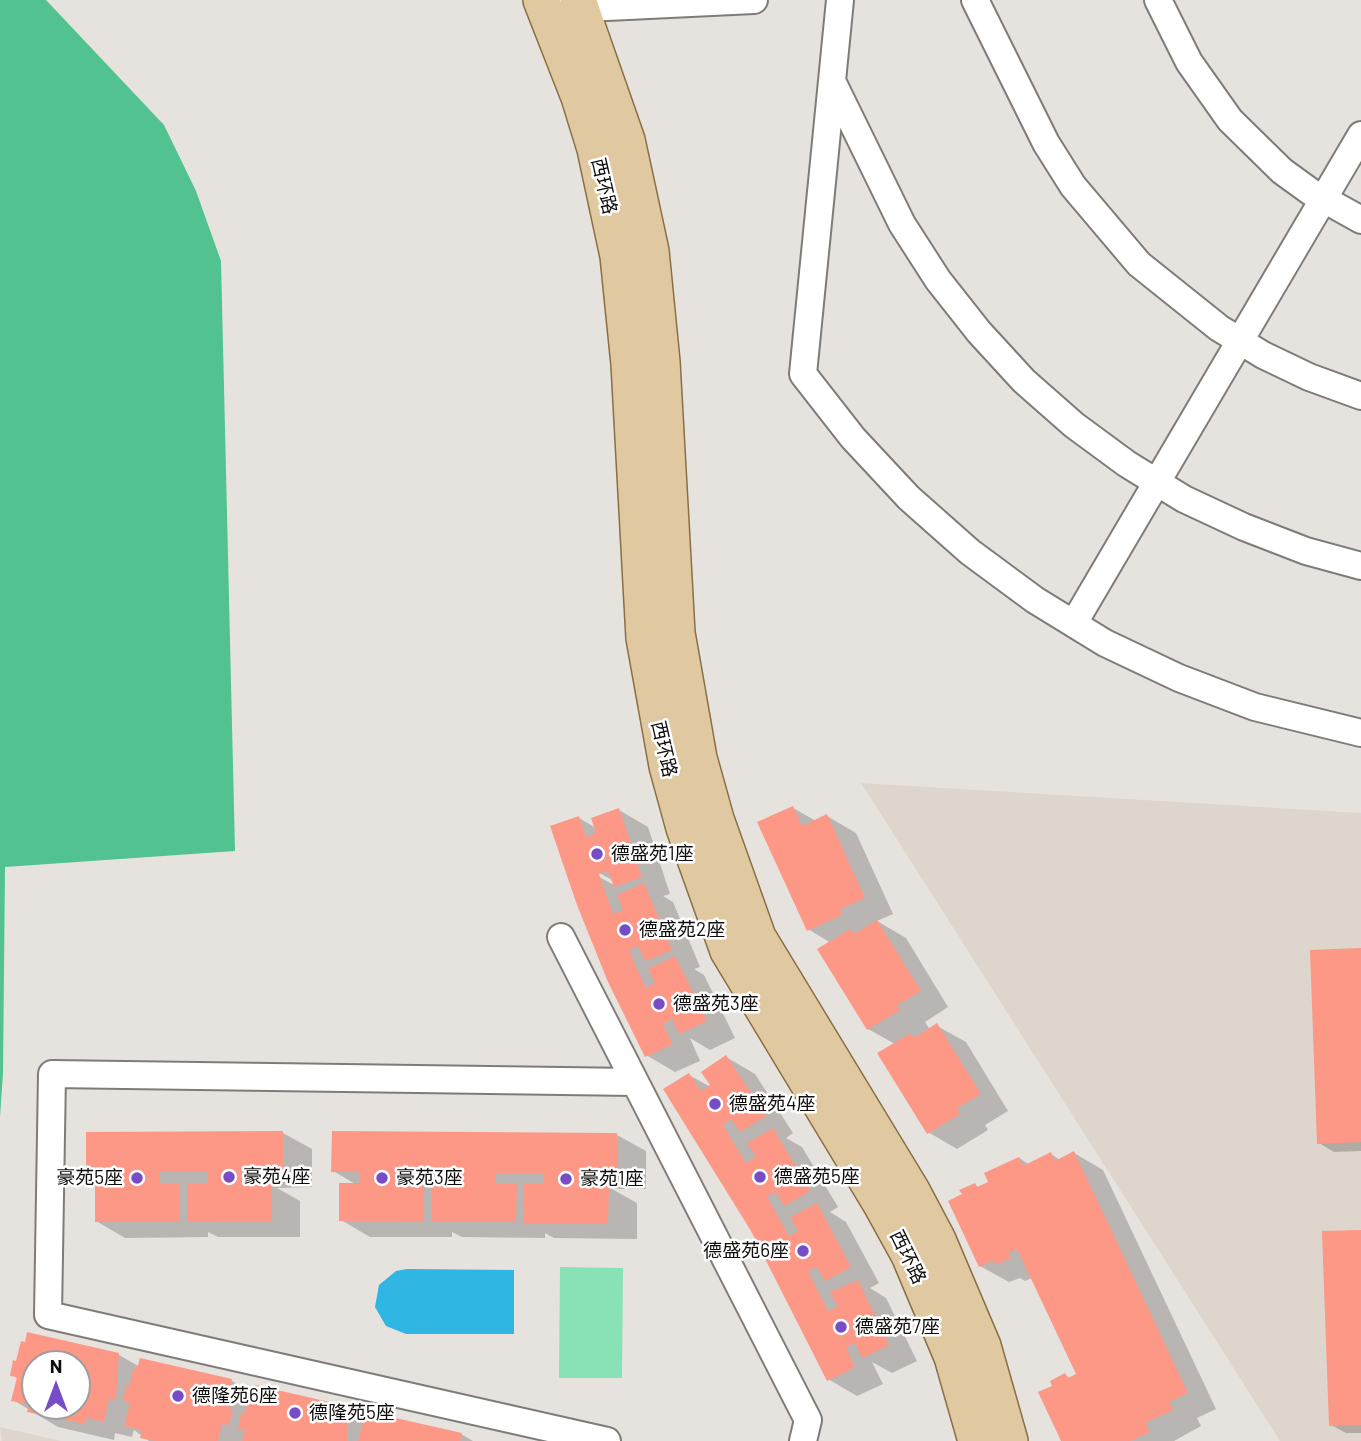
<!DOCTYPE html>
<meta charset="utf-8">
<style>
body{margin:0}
#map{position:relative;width:1361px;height:1441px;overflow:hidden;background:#e6e3df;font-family:Barlow,sans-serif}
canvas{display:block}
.north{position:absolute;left:21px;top:1350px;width:70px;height:70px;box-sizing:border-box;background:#fff;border:2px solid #9f9e9e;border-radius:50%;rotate:0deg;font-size:19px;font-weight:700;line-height:28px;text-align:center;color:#0e0d0c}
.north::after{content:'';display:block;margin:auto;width:24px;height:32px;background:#764dc6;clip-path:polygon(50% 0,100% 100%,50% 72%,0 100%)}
</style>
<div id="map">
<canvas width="1361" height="1441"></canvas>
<div class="north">N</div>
</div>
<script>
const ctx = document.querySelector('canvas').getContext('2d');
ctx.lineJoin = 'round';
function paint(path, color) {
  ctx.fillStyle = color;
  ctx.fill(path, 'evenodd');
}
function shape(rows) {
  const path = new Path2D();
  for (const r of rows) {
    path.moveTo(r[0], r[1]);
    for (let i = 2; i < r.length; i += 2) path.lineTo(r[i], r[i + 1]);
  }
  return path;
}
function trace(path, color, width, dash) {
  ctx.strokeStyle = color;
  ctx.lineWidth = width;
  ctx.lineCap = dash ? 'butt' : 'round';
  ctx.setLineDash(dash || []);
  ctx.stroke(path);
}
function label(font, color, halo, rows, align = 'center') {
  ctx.font = font + ' Barlow,"Noto Sans SC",sans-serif';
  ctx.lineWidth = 5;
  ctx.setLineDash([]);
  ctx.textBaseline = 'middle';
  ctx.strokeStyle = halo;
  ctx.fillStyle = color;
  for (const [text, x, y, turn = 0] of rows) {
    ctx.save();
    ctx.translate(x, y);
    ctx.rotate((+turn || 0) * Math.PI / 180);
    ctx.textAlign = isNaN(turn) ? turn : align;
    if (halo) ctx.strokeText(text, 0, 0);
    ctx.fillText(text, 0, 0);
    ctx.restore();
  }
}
const built = shape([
 [861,783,1361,813,1361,1441,1280,1441],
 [0,1427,61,1441,2,1441]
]);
const green = shape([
 [560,1267,623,1268,622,1378,559,1378]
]);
const forest = shape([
 [0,0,46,0,164,125,196,191,221,261,235,851,5,867,3,1073,0,1117]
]);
const water = shape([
 [407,1269,514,1270,514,1334,406,1334,386,1326,375,1307,379,1285,396,1271]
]);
const shadow = shape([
 [793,808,816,821,827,816,856,833,893,914,877,921,906,938,948,1007,925,1022,930,1030,937,1026,966,1042,1008,1111,985,1125,988,1130,957,1149,928,1132,895,1044,868,1029,831,943,808,929],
 [619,810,648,827,670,894,663,896,673,902,700,967,694,969,704,975,735,1038,710,1050,690,1038,700,1061,675,1072,646,1055,610,981,578,904,552,827,579,818,596,828,593,819],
 [592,869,614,881,614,885,590,872],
 [1361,949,1361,1151,1334,1152,1319,1143],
 [726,1057,755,1074,793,1133,786,1138,802,1147,838,1207,830,1212,846,1222,879,1283,870,1288,886,1298,917,1361,892,1373,872,1362,883,1384,857,1396,828,1379,689,1075,714,1089],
 [283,1133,312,1149,312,1187,277,1188,300,1201,300,1237,218,1237,208,1232,208,1237,125,1238,96,1221,113,1186,88,1171],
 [617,1135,646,1151,646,1189,612,1189,637,1203,637,1239,554,1238,545,1233,545,1238,462,1237,452,1232,452,1237,370,1237,341,1220,357,1185,333,1171],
 [1074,1153,1103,1170,1216,1409,1197,1418,1201,1426,1174,1441,1063,1441,1054,1387,1065,1375,1071,1379,1079,1375,1032,1278,1025,1281,1020,1278,1009,1282,980,1266,964,1195,975,1185,980,1188,991,1183,1019,1158,1030,1165,1051,1154,1060,1160],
 [1361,1231,1361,1433,1346,1433,1331,1425],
 [119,1355,140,1367,232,1381,255,1394,347,1408,369,1421,461,1434,473,1441,149,1441,134,1430,132,1437,115,1433,114,1440,58,1427,13,1400,18,1379,12,1375,14,1362],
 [35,1364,77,1364,77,1406,35,1406]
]);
const building = shape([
 [793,806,802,826,827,814,865,898,840,909,842,915,807,931,757,822],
 [619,808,642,877,614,887,608,871,599,874,613,914,623,910,617,895,644,883,672,950,645,961,638,946,629,950,637,969,646,988,655,983,648,969,675,956,707,1021,679,1034,672,1019,663,1024,673,1044,645,1057,608,982,577,905,550,826,579,816,586,837,596,833,591,818],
 [877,920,921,991,897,1005,900,1010,867,1030,817,949,850,929,854,934],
 [1361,948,1361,1142,1317,1144,1310,950],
 [937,1023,981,1094,957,1108,960,1114,927,1134,877,1053,911,1033,914,1038],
 [726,1055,766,1116,740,1132,731,1119,723,1125,746,1163,756,1157,747,1143,773,1128,810,1191,784,1206,776,1192,767,1197,789,1236,798,1231,790,1217,817,1203,851,1267,825,1281,817,1267,808,1271,828,1311,838,1307,830,1292,858,1280,889,1345,862,1358,855,1343,846,1347,855,1367,827,1381,751,1231,663,1089,689,1073,701,1091,710,1085,701,1072],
 [283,1131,283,1172,251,1172,251,1183,272,1183,272,1221,187,1222,187,1183,208,1183,208,1172,159,1172,159,1183,179,1183,180,1222,95,1222,95,1184,115,1184,115,1172,86,1172,86,1132],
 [332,1131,617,1133,617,1174,588,1173,588,1185,609,1185,608,1223,524,1223,524,1184,544,1184,544,1173,496,1173,496,1184,517,1184,516,1222,431,1222,432,1184,452,1184,452,1172,404,1172,404,1183,424,1183,424,1222,339,1221,339,1183,360,1183,360,1172,331,1172],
 [1074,1151,1188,1393,1169,1402,1173,1410,1145,1423,1150,1432,1130,1441,1061,1441,1038,1392,1052,1386,1050,1381,1065,1373,1068,1378,1076,1374,1017,1249,1008,1253,1011,1258,995,1265,993,1260,979,1267,948,1201,962,1194,959,1190,975,1183,977,1187,988,1182,984,1173,1019,1157,1023,1166,1051,1152,1055,1161],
 [1361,1230,1361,1425,1329,1426,1322,1231],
 [27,1332,119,1353,116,1400,109,1398,104,1422,86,1418,85,1424,27,1412,29,1404,11,1401,17,1377,10,1376,13,1360,16,1361,21,1341,25,1342],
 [35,1364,77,1364,77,1406,35,1406],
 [140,1358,232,1379,230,1389,234,1390,229,1409,233,1410,229,1425,222,1424,218,1441,155,1441,140,1438,142,1430,124,1426,130,1403,123,1401,126,1386,129,1387,134,1367,137,1368],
 [255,1385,347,1406,347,1441,242,1441,245,1430,238,1429,241,1413,245,1413,249,1394,253,1395],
 [369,1412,462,1433,460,1441,358,1441,363,1421,367,1422]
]);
const minor = shape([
 [840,0,803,374,853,438,909,498,970,552,1035,600,1105,643,1179,678,1255,707,1361,733],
 [975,0,1046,143,1073,186,1139,264,1219,328,1263,355,1309,377,1361,396],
 [1158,0,1189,62,1230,120,1282,171,1311,192,1361,220],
 [565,9,754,0],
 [832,81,902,224,938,280,979,332,1024,381,1074,425,1127,464,1184,499,1244,527,1306,551,1361,566],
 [1074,623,1361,135],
 [561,937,808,1420,803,1441],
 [607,1441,48,1315,52,1074,635,1082]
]);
const major = shape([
 [541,0,579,97,595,149,618,256,629,364,644,638,667,766,684,828,728,951,882,1206,909,1255,952,1357,976,1441],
 [578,0,627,140,651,251,662,362,677,633,699,758,716,819,758,937,911,1189,938,1240,983,1346,1010,1441]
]);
const markers = [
 [597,854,7,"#764dc6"],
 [625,930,7,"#764dc6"],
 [659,1004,7,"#764dc6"],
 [715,1104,7,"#764dc6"],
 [229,1177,7,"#764dc6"],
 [760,1177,7,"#764dc6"],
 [137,1178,7,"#764dc6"],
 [382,1178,7,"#764dc6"],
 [566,1179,7,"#764dc6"],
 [803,1251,7,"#764dc6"],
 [841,1327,7,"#764dc6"],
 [178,1396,7,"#764dc6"],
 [295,1413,7,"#764dc6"]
];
const streetNames = [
 ["西环路",604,186,77],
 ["西环路",664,749,77],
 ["西环路",908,1257,64]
];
const poiNames = [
 ["德盛苑1座",611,854],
 ["德盛苑2座",639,930],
 ["德盛苑3座",673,1004],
 ["德盛苑4座",729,1104],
 ["豪苑4座",243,1177],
 ["德盛苑5座",774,1177],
 ["豪苑5座",123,1178,"right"],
 ["豪苑3座",396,1178],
 ["豪苑1座",580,1179],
 ["德盛苑6座",789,1251,"right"],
 ["德盛苑7座",855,1327],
 ["德隆苑6座",192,1396],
 ["德隆苑5座",309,1413]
];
paint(built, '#ded6cc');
paint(green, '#88e2b6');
paint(forest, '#52c290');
paint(water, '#30b6e2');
paint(shadow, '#0003');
paint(building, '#fd9786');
trace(minor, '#7f7c78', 30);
trace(major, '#8a6e44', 38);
trace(minor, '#fff', 26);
trace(major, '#e0c8a1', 35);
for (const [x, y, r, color] of markers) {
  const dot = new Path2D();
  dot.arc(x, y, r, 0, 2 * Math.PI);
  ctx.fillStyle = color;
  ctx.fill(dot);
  trace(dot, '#fff', 2.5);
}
label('19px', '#0e0d0c', '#fff', streetNames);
label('19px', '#0e0d0c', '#fff', poiNames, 'left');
</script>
